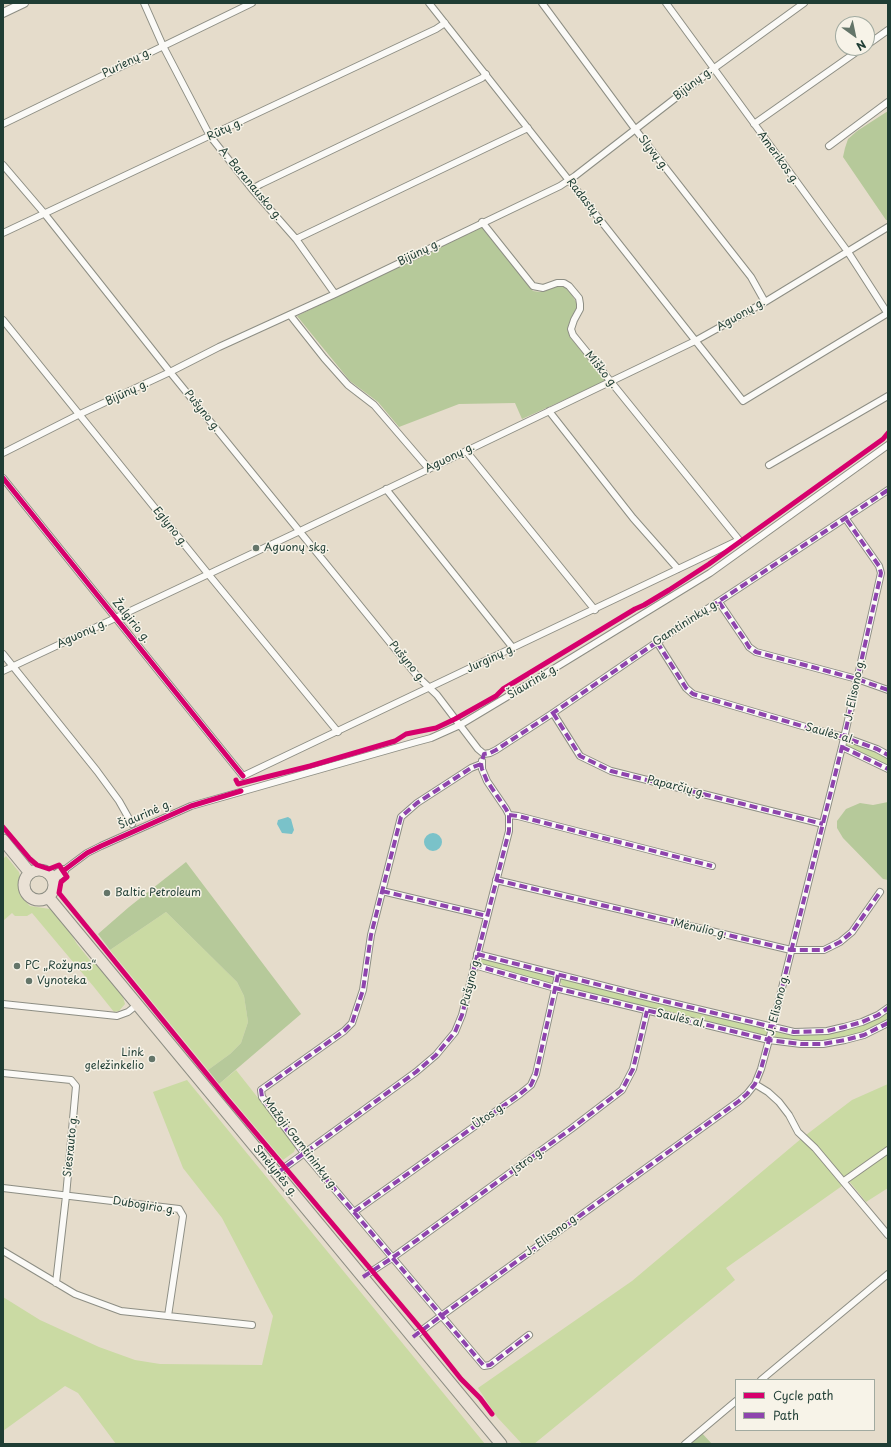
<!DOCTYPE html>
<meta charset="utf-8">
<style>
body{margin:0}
#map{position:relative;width:891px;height:1447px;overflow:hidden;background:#e5dccb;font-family:"Playpen Sans",sans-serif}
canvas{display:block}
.frame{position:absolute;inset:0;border:4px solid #1f3d34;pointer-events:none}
.legend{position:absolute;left:735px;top:1379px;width:140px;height:52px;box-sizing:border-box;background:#f7f3e8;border:1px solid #a1aaa0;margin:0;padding:5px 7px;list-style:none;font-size:12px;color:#1f3d34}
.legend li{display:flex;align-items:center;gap:8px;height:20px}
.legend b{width:20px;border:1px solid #a1aaa0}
.north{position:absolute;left:835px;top:16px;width:40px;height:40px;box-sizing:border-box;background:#f7f3e8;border:1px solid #a1aaa0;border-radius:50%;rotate:147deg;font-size:11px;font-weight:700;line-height:16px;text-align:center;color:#1f3d34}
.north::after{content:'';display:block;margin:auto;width:14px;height:18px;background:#647569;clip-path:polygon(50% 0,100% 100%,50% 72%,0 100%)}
</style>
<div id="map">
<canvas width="891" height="1447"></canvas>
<div class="frame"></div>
<ul class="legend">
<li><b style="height:5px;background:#d6006c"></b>Cycle path</li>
<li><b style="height:5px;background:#8e44ad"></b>Path</li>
</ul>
<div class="north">N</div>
</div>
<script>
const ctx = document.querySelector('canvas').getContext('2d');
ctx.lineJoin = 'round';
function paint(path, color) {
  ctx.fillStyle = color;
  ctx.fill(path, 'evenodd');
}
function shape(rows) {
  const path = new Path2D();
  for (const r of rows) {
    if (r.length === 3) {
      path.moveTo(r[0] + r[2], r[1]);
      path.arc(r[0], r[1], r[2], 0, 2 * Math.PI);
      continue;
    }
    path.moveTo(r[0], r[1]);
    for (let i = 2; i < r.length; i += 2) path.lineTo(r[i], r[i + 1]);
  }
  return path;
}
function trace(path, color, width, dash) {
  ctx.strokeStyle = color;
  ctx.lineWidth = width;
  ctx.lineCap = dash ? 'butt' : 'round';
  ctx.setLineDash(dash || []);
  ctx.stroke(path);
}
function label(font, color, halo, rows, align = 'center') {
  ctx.font = font + ' "Playpen Sans",sans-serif';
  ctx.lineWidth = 3;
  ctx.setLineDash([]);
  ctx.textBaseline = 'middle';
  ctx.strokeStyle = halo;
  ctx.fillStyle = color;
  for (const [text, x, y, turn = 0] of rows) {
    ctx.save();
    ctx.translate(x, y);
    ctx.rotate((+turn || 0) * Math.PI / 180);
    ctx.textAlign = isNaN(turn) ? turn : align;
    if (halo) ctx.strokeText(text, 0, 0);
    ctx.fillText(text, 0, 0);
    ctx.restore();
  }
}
const green = shape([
 [849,740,888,757,888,767,845,746,845,741],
 [6,856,19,872,20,876,19,883,19,893,22,898,30,906,50,909,69,931,77,944,90,960,102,970,123,997,125,1004,119,1011,114,1012,94,987,32,913,27,916,15,916,12,913,3,921,3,859],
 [166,912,237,982,244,996,248,1022,241,1043,230,1054,208,1070,110,950],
 [484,958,552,974,555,978,553,983,551,984,481,965,480,960],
 [563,978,765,1028,768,1033,765,1036,564,987,560,982],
 [888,1010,888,1022,864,1033,823,1041,810,1042,775,1038,774,1037,773,1034,778,1031,828,1033],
 [236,1070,296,1146,294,1152,283,1160,219,1084],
 [187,1080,485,1444,116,1444,78,1393,65,1386,3,1431,3,1297,40,1320,99,1347,135,1360,160,1364,262,1365,273,1316,222,1218,183,1168,153,1092],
 [888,1084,888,1188,866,1202,849,1181,726,1268,735,1280,534,1444,522,1444,497,1417,478,1388,632,1281,802,1138,852,1100]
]);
const forest = shape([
 [888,111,888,220,886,220,843,157,845,148,848,139,857,131],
 [481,226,533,291,540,292,559,286,565,287,569,290,578,305,577,310,569,329,569,336,606,381,522,419,515,403,459,404,399,427,378,402,350,381,297,316],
 [888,802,888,880,883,879,843,838,837,828,837,821,846,809,860,803,873,805],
 [186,862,301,1014,219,1084,208,1070,230,1054,241,1043,248,1022,244,996,237,982,166,912,110,950,98,934,129,907],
 [700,1431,712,1444,685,1444]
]);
const water = shape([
 [288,817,291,819,294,830,292,834,282,833,277,824,278,820],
 [433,842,9]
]);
const minor = shape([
 [144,3,163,46,210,136,252,189,296,239,335,294],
 [429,3,743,401,888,313],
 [542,3,635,129,751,277,765,302],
 [666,3,848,252,888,314],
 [867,45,888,30],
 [3,124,252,3],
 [754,124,862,48],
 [829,146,888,102],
 [3,165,44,213,170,372,418,677,437,695,478,749,484,754],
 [252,189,261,184,482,78,486,74],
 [3,233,436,29,445,23],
 [296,239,528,128],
 [290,315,324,358,348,385,374,405,429,469],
 [3,320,209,575,338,732],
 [549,411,633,518,678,569],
 [466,451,595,610],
 [3,453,80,414,170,372,219,347,335,294,560,186,575,176,713,69,804,3],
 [769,465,888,396],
 [3,478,243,776,739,540,573,335,571,329,574,320,580,309,580,304,579,298,569,286,564,283,557,283,543,288,533,286,482,222],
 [386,489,513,648],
 [719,602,746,642,749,647,756,652,857,679,888,690],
 [657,642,686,688,693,694,816,730,844,737,877,749,888,755],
 [3,654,97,771,119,801,132,824],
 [3,671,300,531,695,341,765,302,888,227],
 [553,713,580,756,611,771,823,824],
 [842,747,888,769],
 [484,754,490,753,496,750,553,713,657,642,888,490],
 [481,764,471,768,417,803,401,817,371,935,363,990,352,1023,344,1031,261,1090,262,1097,304,1153,484,1366,490,1365,529,1335],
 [509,815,518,816,712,866],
 [63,871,87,853,101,846,191,806,416,742,431,738,460,725,550,671,710,573,888,445],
 [496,880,791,950,824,950,840,942,852,932,880,892],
 [382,891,487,916],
 [477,954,651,998,794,1032,827,1031,844,1027,862,1022,878,1015,888,1008],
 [474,965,555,988,769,1040,801,1044,823,1044,845,1040,864,1035,888,1023],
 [3,1004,117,1016,128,1012,138,1004],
 [3,1073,71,1080,76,1086,66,1196,56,1283],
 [755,1084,768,1092,779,1102,789,1115,798,1132,815,1148,888,1235],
 [277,1173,416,1072,436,1055,455,1032,462,1015,509,831,509,815,506,809,487,781,482,769,482,761],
 [844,1181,888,1150],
 [3,1188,179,1209,183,1216,168,1316],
 [354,1212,520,1094,531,1085,536,1074,558,975],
 [3,1251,75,1294,121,1311,252,1325],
 [363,1277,392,1258,571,1129,622,1090,633,1069,647,1011],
 [413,1337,441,1316,739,1101,747,1094,755,1084,761,1069,769,1040,842,747,881,573,879,566,846,519],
 [761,1380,888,1274],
 [685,1444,736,1401]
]);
const tertiary = shape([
 [3,13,24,3]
]);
const primary = shape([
 [53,878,63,871]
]);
const trunk = shape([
 [3,840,30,873],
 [39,885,15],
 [49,898,501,1444]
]);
const quiet = shape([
 [719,602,746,642,749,647,756,652,857,679,888,690],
 [657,642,686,688,693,694,816,730,844,737,877,749,888,755],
 [553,713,580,756,611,771,823,824],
 [842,747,888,769],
 [481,764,471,768,417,803,401,817,371,935,363,990,352,1023,344,1031,261,1090,262,1097,304,1153,484,1366,490,1365,529,1335],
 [509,815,518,816,712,866],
 [496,880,791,950,824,950,840,942,852,932,880,892],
 [382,891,487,916],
 [477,954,651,998,794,1032,827,1031,844,1027,862,1022,878,1015,888,1008],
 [474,965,555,988,769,1040,801,1044,823,1044,845,1040,864,1035,888,1023],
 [277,1173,416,1072,436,1055,455,1032,462,1015,509,831,509,815,506,809,487,781,482,769,481,764,484,754,490,753,496,750,553,713,657,642,888,490],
 [354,1212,520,1094,531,1085,536,1074,558,975],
 [363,1277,392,1258,571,1129,622,1090,633,1069,647,1011],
 [413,1337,441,1316,739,1101,747,1094,755,1084,761,1069,769,1040,842,747,881,573,879,566,846,519]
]);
const cycleway = shape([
 [3,478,243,776],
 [236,780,238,784,310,766,395,741,406,734,436,728,455,719,496,696,503,689,635,609,644,605,669,590,709,564,883,439,888,433],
 [3,827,30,859,37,865,49,869,59,865,67,877,61,882,59,893,228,1100,422,1330,461,1379,480,1398,492,1414],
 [63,871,87,853,101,846,191,806,241,791]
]);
const markers = [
 [256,548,4,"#647569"],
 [107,893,4,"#647569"],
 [17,966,4,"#647569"],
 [29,981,4,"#647569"],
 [152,1059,4,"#647569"]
];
const streetNames = [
 ["Purienų g.",127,63,-26],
 ["Bijūnų g.",693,84,-38],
 ["Rūtų g.",225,130,-25],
 ["Slyvų g.",653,153,52],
 ["Amerikos g.",778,158,54],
 ["A. Baranausko g.",250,184,50],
 ["Radastų g.",586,202,52],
 ["Bijūnų g.",419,253,-26],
 ["Aguonų g.",741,315,-30],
 ["Miško g.",601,370,51],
 ["Bijūnų g.",127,393,-25],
 ["Pušyno g.",202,411,51],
 ["Aguonų g.",450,458,-26],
 ["Eglyno g.",170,527,51],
 ["Žalgirio g.",131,621,51],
 ["Gamtininkų g.",686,623,-33],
 ["Aguonų g.",82,634,-25],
 ["Jurginų g.",491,659,-25],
 ["Pušyno g.",407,662,50],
 ["Šiaurinė g.",533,682,-31],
 ["J. Elisono g.",855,690,-78],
 ["Saulės al.",830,734,16],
 ["Paparčių g.",676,787,14],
 ["Šiaurinė g.",145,815,-24],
 ["Mėnulio g.",700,929,13],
 ["Pušyno g.",471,982,-76],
 ["J. Elisono g.",778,1005,-76],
 ["Saulės al.",681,1019,13],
 ["Ūtos g.",489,1116,-35],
 ["Mažoji Gamtininkų g.",300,1144,52],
 ["Siesrauto g.",71,1146,-84],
 ["Įstro g.",528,1161,-36],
 ["Smėlynės g.",275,1171,51],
 ["Dubogirio g.",144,1206,9],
 ["J. Elisono g.",552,1235,-36]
];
const poiNames = [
 ["Aguonų skg.",264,548],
 ["Baltic Petroleum",115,893],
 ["PC „Rožynas“",25,966],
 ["Vynoteka",37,981],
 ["Link",144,1053,"right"],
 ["geležinkelio",144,1066,"right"]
];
paint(green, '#cadaa3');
paint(forest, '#b6c99a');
paint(water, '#7ac2c9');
trace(minor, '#8d8e84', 8);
trace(tertiary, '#8d8e84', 10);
trace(primary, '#8d8e84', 12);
trace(trunk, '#8d8e84', 13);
trace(minor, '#fbfaf7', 6);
trace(tertiary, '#fbfaf7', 8);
trace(primary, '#eae1d5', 10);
trace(trunk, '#eae1d5', 11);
trace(quiet, '#8e44ad', 4, [8, 4]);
trace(cycleway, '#d6006c', 5);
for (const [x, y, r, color] of markers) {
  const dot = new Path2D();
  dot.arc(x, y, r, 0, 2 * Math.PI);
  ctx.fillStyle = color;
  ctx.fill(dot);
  trace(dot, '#f7f3e8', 1.5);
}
label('11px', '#1f3d34', '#f7f3e8', streetNames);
label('11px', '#1f3d34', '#f7f3e8', poiNames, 'left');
</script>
